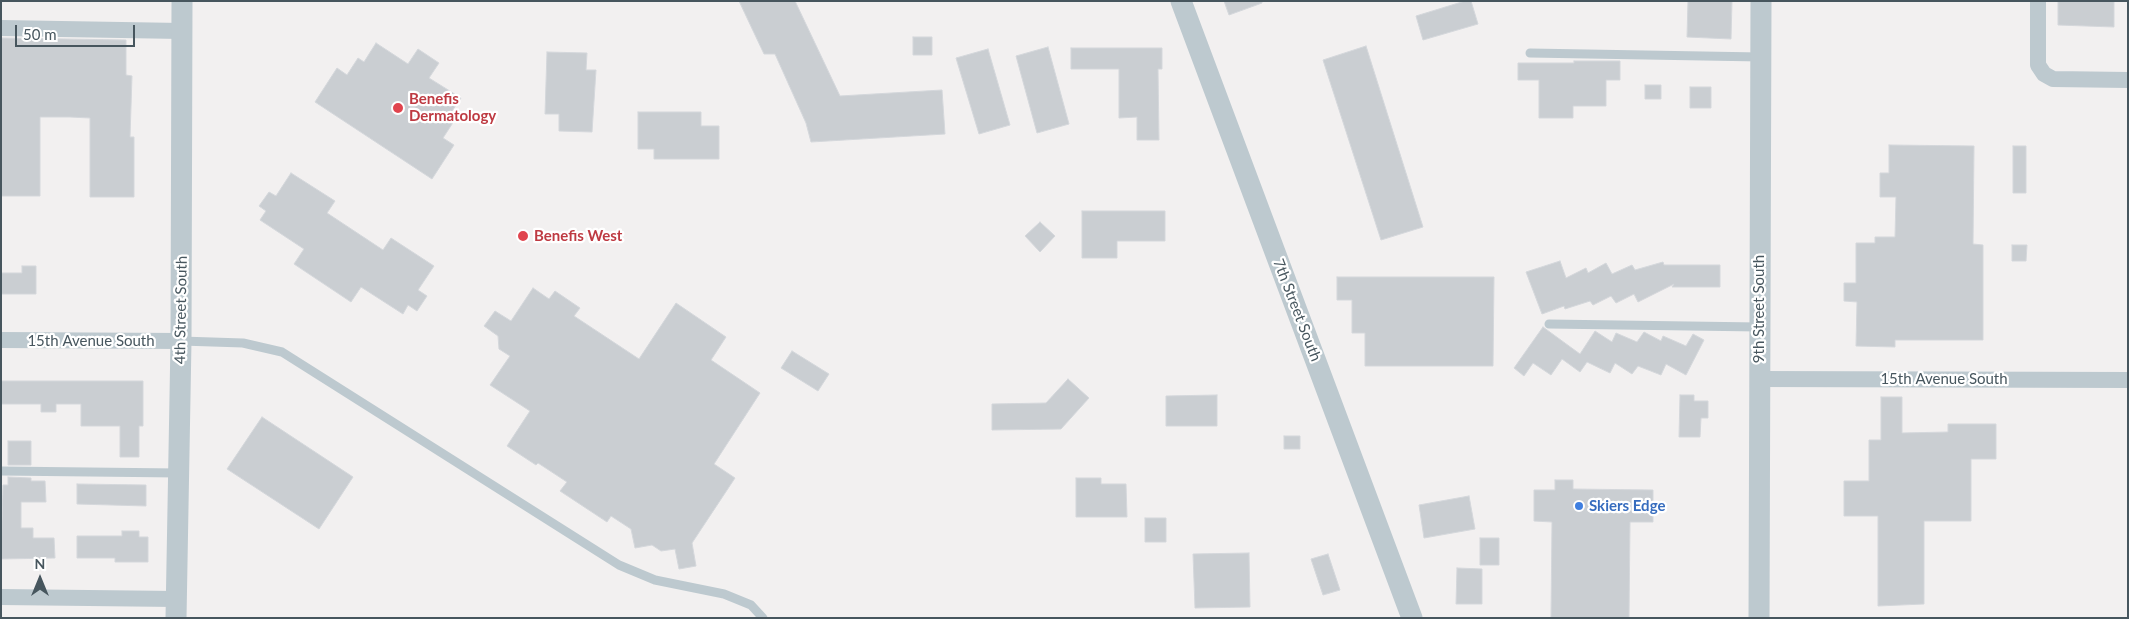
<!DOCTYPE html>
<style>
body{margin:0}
#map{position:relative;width:2129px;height:619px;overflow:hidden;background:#f2f0f0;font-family:Lato,sans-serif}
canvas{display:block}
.frame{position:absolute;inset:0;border:2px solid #47565e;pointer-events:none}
.north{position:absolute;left:15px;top:554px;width:50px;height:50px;-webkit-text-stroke:4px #fff;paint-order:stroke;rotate:0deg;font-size:14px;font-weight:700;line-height:20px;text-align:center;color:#47565e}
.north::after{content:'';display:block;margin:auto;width:18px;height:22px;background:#47565e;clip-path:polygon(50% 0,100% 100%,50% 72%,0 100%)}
.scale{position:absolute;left:15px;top:25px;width:120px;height:22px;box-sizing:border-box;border:2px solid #47565e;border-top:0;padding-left:6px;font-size:15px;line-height:18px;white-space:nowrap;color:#47565e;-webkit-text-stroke:4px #fff;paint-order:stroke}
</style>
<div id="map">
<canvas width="2129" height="619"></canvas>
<div class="frame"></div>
<div class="north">N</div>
<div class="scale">50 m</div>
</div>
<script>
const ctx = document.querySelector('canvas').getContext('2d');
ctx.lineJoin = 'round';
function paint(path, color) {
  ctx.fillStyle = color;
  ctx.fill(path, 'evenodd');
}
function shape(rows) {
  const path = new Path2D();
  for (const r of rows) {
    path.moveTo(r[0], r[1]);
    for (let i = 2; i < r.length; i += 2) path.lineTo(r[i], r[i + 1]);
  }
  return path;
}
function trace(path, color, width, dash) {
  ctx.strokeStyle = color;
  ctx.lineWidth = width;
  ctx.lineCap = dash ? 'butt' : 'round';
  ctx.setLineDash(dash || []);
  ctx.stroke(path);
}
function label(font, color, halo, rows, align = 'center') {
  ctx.font = font + ' Lato,sans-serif';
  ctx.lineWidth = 4.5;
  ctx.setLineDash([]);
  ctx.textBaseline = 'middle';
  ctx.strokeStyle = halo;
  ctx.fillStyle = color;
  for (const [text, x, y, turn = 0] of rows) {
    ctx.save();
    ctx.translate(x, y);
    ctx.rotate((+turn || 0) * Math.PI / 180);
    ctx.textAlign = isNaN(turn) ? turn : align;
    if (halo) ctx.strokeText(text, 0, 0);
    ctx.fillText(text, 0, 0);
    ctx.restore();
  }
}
const building = shape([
 [739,1,795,1,840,96,942,90,945,134,811,142,806,123,775,54,764,54,739,1],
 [1224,1,1262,1,1262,3,1229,15,1224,1],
 [1465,1,1471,1,1478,24,1423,40,1416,16,1465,1],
 [1688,1,1732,1,1731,39,1687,37,1688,1],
 [2058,1,2114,1,2114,27,2058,25,2058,1],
 [913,37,932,37,932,55,913,55,913,37],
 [1,38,126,40,126,75,132,76,130,137,134,137,134,197,90,197,90,118,70,117,40,117,40,196,1,196,1,38],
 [376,43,408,64,418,49,439,63,429,78,461,98,448,117,454,121,443,138,454,145,432,179,315,102,337,68,347,75,358,58,364,62,376,43],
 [1366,46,1423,227,1381,240,1323,60,1366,46],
 [1048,47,1069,124,1037,133,1016,56,1048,47],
 [1071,48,1162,48,1162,69,1158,69,1159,140,1137,140,1137,117,1119,118,1119,69,1071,69,1071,48],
 [988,49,1010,125,979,134,956,58,988,49],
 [547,52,587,53,586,70,596,70,592,132,559,131,559,114,545,114,547,52],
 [1574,61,1620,61,1620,80,1606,80,1606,106,1573,106,1573,118,1539,118,1539,80,1518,80,1518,63,1574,63,1574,61],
 [1645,85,1661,85,1661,99,1645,99,1645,85],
 [1690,87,1711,87,1711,108,1690,108,1690,87],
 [638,112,701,112,701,126,719,126,719,159,654,159,654,149,638,149,638,112],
 [1889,145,1974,146,1973,244,1983,245,1983,340,1895,340,1895,347,1856,346,1857,302,1844,301,1844,283,1856,283,1856,243,1875,243,1875,237,1895,237,1896,197,1880,197,1880,173,1889,173,1889,145],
 [2013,146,2026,146,2026,193,2013,193,2013,146],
 [291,173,335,201,327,213,383,250,391,238,434,266,418,290,427,296,417,311,408,305,403,314,361,287,351,302,294,264,304,249,260,220,266,211,259,206,269,192,276,196,291,173],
 [1082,211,1165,211,1165,241,1117,241,1117,258,1082,258,1082,211],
 [1040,222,1055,236,1040,252,1025,236,1040,222],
 [2012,245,2027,245,2026,261,2012,261,2012,245],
 [1560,261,1566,278,1586,268,1588,273,1606,263,1612,274,1632,265,1635,270,1663,262,1664,265,1720,265,1720,287,1672,287,1674,284,1638,302,1634,294,1616,303,1611,296,1593,305,1590,301,1565,309,1564,306,1542,314,1526,272,1560,261],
 [22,266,36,266,36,294,1,294,1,273,22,273,22,266],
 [1337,277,1494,277,1493,366,1365,366,1365,333,1352,333,1352,300,1337,300,1337,277],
 [533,288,549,299,555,291,580,308,574,316,639,359,676,303,726,337,711,360,760,393,714,464,735,478,692,543,696,566,679,569,675,549,661,551,652,545,635,548,631,529,611,516,607,522,560,491,567,482,538,463,536,465,507,446,530,411,490,385,510,356,499,349,498,336,484,326,495,311,511,321,533,288],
 [1543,327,1580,354,1595,331,1612,342,1616,333,1637,342,1644,332,1661,341,1663,336,1686,346,1693,334,1704,340,1686,375,1666,364,1661,375,1638,366,1632,374,1615,363,1610,373,1587,362,1580,372,1562,359,1551,375,1533,363,1524,376,1514,368,1543,327],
 [792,351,829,374,818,391,781,368,792,351],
 [1068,379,1089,398,1061,429,992,430,992,404,1046,403,1068,379],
 [1,381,143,381,143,426,139,426,139,457,120,457,120,426,81,426,81,404,56,404,56,412,41,412,41,404,1,404,1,381],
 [1217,395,1217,426,1166,426,1166,396,1217,395],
 [1680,395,1694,395,1694,401,1708,401,1708,418,1701,418,1700,437,1679,437,1680,395],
 [1881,397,1902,397,1902,433,1948,432,1948,424,1996,424,1996,459,1971,459,1971,521,1924,521,1924,604,1878,606,1878,516,1844,516,1844,481,1869,481,1869,440,1881,440,1881,397],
 [262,417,353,477,319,529,227,469,262,417],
 [1284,436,1300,436,1300,449,1284,449,1284,436],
 [8,441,31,441,31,465,8,465,8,441],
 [8,477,31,478,31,481,45,481,46,502,21,502,21,528,33,528,33,538,54,538,55,558,1,559,3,485,8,485,8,477],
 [1076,478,1101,478,1101,484,1126,484,1127,517,1076,517,1076,478],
 [1555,480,1573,480,1573,489,1653,490,1653,522,1630,522,1629,618,1551,618,1552,522,1534,521,1534,490,1555,490,1555,480],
 [77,484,146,485,146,506,77,504,77,484],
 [1469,496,1475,529,1424,538,1419,505,1469,496],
 [1145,518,1166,518,1166,542,1145,542,1145,518],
 [122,531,139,531,139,537,148,537,148,562,115,562,115,558,77,558,77,536,122,536,122,531],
 [1480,538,1499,538,1499,565,1480,565,1480,538],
 [1249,553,1250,607,1195,608,1193,554,1249,553],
 [1328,554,1340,590,1323,595,1311,559,1328,554],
 [1457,568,1482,569,1482,604,1456,604,1457,568]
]);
const service = shape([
 [1530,53,1761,57],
 [1549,324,1759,327],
 [181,341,243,343,282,352,619,565,655,580,724,594,751,605,763,618],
 [1,471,178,473]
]);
const minor = shape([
 [2038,1,2038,65,2044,74,2053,79,2128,80],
 [1,28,182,31],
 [1,340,181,341],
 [1759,379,2128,380],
 [1,597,176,599]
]);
const tertiary = shape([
 [1181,1,1412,618],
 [176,618,181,341,182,1],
 [1759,618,1761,1]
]);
const markers = [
 [398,108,6,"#e0444e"],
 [523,236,6,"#e0444e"],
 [1579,506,5,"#3f7fe0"]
];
const healthNames = [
 ["Benefis",409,99],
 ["Dermatology",409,116],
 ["Benefis West",534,236]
];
const streetNames = [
 ["9th Street South",1759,309,-90],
 ["4th Street South",181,310,-89],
 ["7th Street South",1297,310,69],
 ["15th Avenue South",91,341],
 ["15th Avenue South",1944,379]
];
const shopNames = [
 ["Skiers Edge",1589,506]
];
paint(building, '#caced2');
trace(building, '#d4d7db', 1);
trace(service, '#bdc9cf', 9);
trace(minor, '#bdc9cf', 16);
trace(tertiary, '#bdc9cf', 21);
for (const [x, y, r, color] of markers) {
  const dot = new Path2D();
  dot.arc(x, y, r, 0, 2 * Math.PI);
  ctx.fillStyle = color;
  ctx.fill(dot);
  trace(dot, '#fff', 2);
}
label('bold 15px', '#be3a42', '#fff', healthNames, 'left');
label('15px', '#47565e', '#fff', streetNames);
label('bold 15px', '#366cbe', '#fff', shopNames, 'left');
</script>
